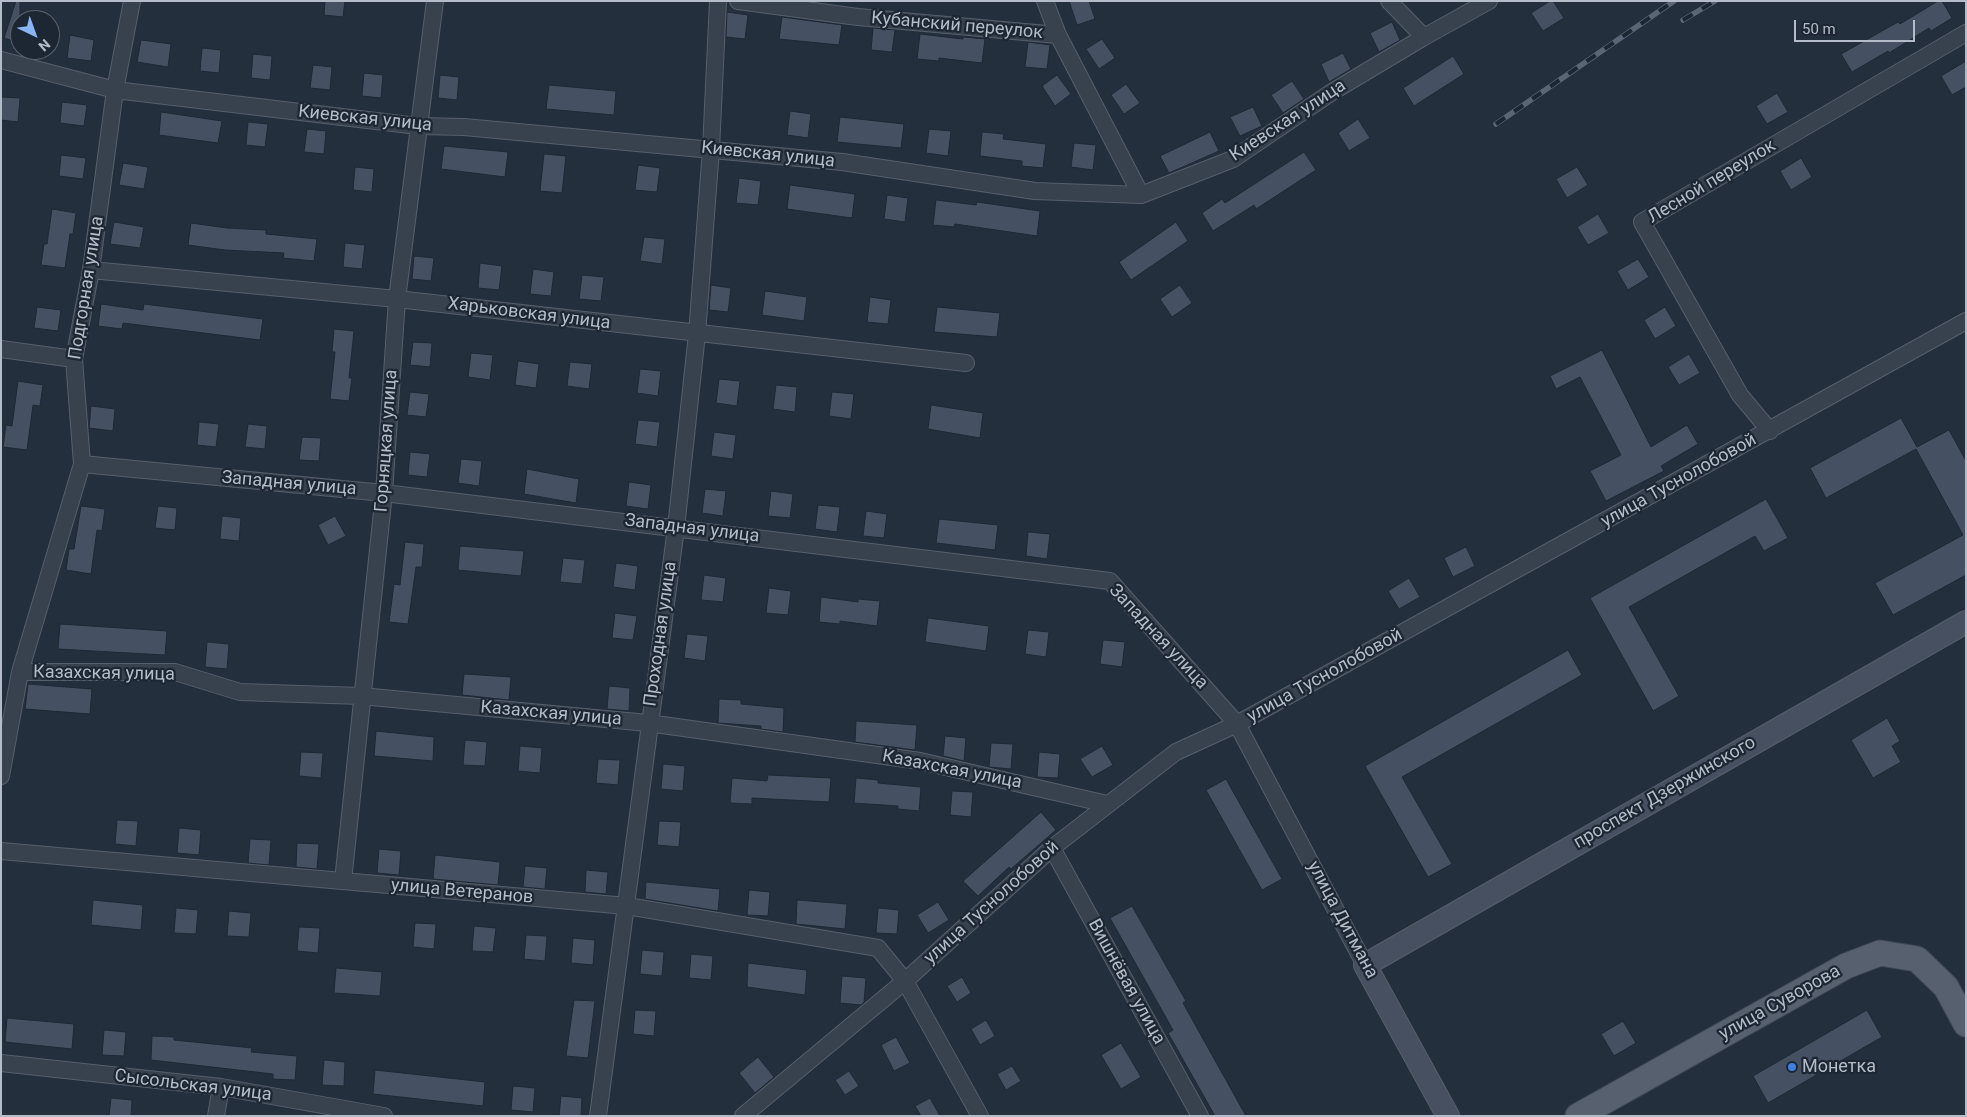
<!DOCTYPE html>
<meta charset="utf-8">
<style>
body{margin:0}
#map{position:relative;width:1967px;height:1117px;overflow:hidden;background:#242f3e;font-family:Roboto,sans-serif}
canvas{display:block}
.frame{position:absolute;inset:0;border:2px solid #b4bcc9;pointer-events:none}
.north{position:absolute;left:10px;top:10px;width:50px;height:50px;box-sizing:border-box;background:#1d2633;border:1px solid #59626f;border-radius:50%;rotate:138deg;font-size:14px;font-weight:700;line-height:20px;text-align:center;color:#b4bcc9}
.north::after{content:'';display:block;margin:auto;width:18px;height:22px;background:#8ab4f8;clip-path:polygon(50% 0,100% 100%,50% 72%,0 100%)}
.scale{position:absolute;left:1794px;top:20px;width:121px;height:22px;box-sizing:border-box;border:2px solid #b4bcc9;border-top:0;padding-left:6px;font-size:15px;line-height:18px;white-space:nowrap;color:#b4bcc9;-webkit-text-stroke:4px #1d2633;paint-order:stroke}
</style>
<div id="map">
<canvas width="1967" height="1117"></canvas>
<div class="frame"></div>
<div class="north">N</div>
<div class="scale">50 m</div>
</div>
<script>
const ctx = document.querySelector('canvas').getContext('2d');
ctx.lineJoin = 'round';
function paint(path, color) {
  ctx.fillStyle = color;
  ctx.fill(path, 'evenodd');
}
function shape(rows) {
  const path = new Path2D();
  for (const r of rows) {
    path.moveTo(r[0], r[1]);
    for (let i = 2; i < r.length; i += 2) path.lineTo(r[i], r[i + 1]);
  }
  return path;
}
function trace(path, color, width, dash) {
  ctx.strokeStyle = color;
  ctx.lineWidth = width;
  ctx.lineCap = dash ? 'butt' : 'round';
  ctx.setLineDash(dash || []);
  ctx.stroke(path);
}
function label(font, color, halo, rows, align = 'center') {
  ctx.font = font + ' Roboto,sans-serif';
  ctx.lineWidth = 4.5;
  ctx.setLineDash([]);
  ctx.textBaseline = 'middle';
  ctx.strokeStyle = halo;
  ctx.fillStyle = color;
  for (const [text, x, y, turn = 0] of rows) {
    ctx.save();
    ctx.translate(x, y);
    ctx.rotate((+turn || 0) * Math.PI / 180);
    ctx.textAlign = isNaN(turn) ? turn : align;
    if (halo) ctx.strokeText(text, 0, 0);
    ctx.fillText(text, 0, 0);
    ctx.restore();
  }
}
const building = shape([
 [16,1,20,1,20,43,4,38,16,1],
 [325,1,345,1,343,17,324,15,325,1],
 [1069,1,1089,1,1095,19,1077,25,1069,1],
 [1550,1,1553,1,1564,18,1543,31,1531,13,1550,1],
 [1938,1,1942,1,1952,18,1931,31,1929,28,1889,53,1888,51,1852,72,1841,54,1898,22,1900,24,1938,1],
 [727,12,748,15,745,39,726,37,727,12],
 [782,17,842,25,839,45,779,39,782,17],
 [1392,22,1400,40,1379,52,1370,33,1392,22],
 [873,28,895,30,892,52,871,50,873,28],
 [920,34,963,39,963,37,985,39,982,63,939,58,939,61,917,59,920,34],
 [70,35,94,40,91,61,67,58,70,35],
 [1102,39,1115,58,1099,69,1086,49,1102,39],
 [141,40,171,44,168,67,137,62,141,40],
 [1028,42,1050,45,1047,69,1025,67,1028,42],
 [202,48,221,50,219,73,200,71,202,48],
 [1343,53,1351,69,1329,82,1321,64,1343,53],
 [253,54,272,56,270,80,251,78,253,54],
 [1453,56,1464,74,1414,106,1403,88,1453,56],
 [1966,61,1966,87,1952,95,1941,76,1966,61],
 [313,65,332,67,330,90,310,88,313,65],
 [364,73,383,75,381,98,362,96,364,73],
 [440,75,459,77,457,100,438,98,440,75],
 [1057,75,1071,94,1055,106,1042,86,1057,75],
 [1292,81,1304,99,1283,113,1271,95,1292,81],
 [1126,84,1140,103,1124,114,1111,95,1126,84],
 [549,85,616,91,614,115,546,109,549,85],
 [1777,93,1788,112,1767,124,1756,106,1777,93],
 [1,97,20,98,18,122,1,120,1,97],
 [62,102,87,105,84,126,60,123,62,102],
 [1253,107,1262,126,1240,136,1230,117,1253,107],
 [790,111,811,114,808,138,787,135,790,111],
 [161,112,222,121,218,143,159,135,161,112],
 [840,117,904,124,901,148,837,142,840,117],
 [1358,119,1370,138,1349,151,1338,133,1358,119],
 [248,122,268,124,265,147,246,145,248,122],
 [307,129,326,131,324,154,304,152,307,129],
 [929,129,951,131,948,156,926,153,929,129],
 [982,132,1004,134,1003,139,1046,144,1043,168,1022,166,1022,161,980,156,982,132],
 [1210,132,1219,151,1169,173,1160,156,1210,132],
 [1074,143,1096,145,1093,170,1071,167,1074,143],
 [444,146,508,152,505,177,441,169,444,146],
 [1304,152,1316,170,1256,209,1254,205,1213,231,1202,213,1222,199,1225,203,1304,152],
 [544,154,566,156,562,193,540,191,544,154],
 [61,155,86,158,83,179,59,176,61,155],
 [1801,158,1812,177,1791,190,1780,171,1801,158],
 [123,163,148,167,144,189,119,185,123,163],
 [638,165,660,168,657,192,635,190,638,165],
 [355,167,374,169,372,192,353,190,355,167],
 [1577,167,1588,185,1567,198,1556,179,1577,167],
 [739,178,761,181,758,205,736,203,739,178],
 [790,185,855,194,852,218,787,209,790,185],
 [887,195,908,198,905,222,884,219,887,195],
 [936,200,976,205,977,202,1040,211,1037,236,955,224,954,227,933,225,936,200],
 [52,209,76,213,73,234,70,234,65,268,41,265,44,244,47,244,52,209],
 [1598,214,1609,233,1588,245,1577,227,1598,214],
 [114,222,144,227,140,248,110,244,114,222],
 [1176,222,1188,241,1131,280,1119,262,1176,222],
 [191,223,227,228,266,230,266,234,317,239,314,261,283,258,284,253,225,250,188,245,191,223],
 [644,237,665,239,662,264,640,261,644,237],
 [345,243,365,245,362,269,343,267,345,243],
 [414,256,434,258,431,281,412,279,414,256],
 [1638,259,1649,277,1628,290,1617,271,1638,259],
 [480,263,502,266,499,290,478,288,480,263],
 [533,269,554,272,551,296,530,294,533,269],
 [582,275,604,277,601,301,579,299,582,275],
 [711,285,731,288,728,312,709,310,711,285],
 [1180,285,1192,303,1172,317,1160,299,1180,285],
 [765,291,807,297,804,321,762,315,765,291],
 [870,297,891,300,888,324,867,322,870,297],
 [101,304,143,310,144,304,263,319,260,340,123,323,122,329,98,326,101,304],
 [37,307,61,310,58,331,34,328,37,307],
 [937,307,1000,313,997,337,934,332,937,307],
 [1665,307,1676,326,1655,339,1644,320,1665,307],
 [334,329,354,331,349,378,352,378,349,401,330,399,335,352,332,352,334,329],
 [413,342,432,343,430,367,410,365,413,342],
 [1602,350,1651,447,1687,425,1698,444,1661,466,1664,471,1606,501,1590,471,1621,455,1580,377,1556,389,1550,376,1602,350],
 [471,353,493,355,490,380,468,377,471,353],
 [1689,354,1700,373,1679,385,1668,367,1689,354],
 [518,361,539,364,536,388,515,385,518,361],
 [570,362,592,364,589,389,567,386,570,362],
 [640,369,661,371,658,396,637,393,640,369],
 [719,379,740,381,737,406,716,403,719,379],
 [18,381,43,385,40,406,33,405,27,450,3,447,6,425,12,426,18,381],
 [776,385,797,387,795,412,773,409,776,385],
 [410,392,429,394,426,417,407,415,410,392],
 [832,392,854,394,851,419,829,416,832,392],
 [931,405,983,413,980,438,928,429,931,405],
 [91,406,115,409,113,431,89,428,91,406],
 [1901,418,1917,447,1949,430,1966,461,1966,575,1893,615,1875,583,1963,535,1916,449,1826,498,1810,468,1901,418],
 [638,420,660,422,657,447,635,444,638,420],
 [199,422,219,424,216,447,197,445,199,422],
 [248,424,267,426,265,449,245,447,248,424],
 [714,432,736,435,733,459,711,456,714,432],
 [302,437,321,438,319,461,299,460,302,437],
 [410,452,430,454,427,477,408,475,410,452],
 [461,459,482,461,479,486,458,483,461,459],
 [527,469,579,479,576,503,524,494,527,469],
 [629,482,651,485,648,509,626,506,629,482],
 [705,489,726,491,723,516,702,513,705,489],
 [771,491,793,494,790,518,768,516,771,491],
 [1766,499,1788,538,1764,551,1755,536,1629,607,1679,696,1653,711,1590,598,1766,499],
 [818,505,840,507,837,532,815,529,818,505],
 [81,506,105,509,102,531,97,530,91,574,66,570,69,549,74,549,81,506],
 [158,506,177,508,175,530,155,528,158,506],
 [866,511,887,514,884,538,863,536,866,511],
 [222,516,241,518,239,541,220,539,222,516],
 [335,516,346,536,328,545,318,525,335,516],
 [939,519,998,525,995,550,936,543,939,519],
 [1028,532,1050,534,1047,559,1026,556,1028,532],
 [405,542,424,544,422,567,416,567,408,624,389,622,394,584,400,585,405,542],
 [460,546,524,551,521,576,458,570,460,546],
 [1466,547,1475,566,1453,577,1444,558,1466,547],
 [563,558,585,560,582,584,560,582,563,558],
 [616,563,638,566,635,590,613,587,616,563],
 [704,575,726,578,723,602,701,600,704,575],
 [1409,578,1420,597,1399,609,1388,591,1409,578],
 [769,588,791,591,788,615,766,613,769,588],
 [821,597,858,602,858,599,880,601,877,626,840,621,840,624,819,622,821,597],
 [615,613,637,616,633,640,612,638,615,613],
 [928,618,989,626,986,651,925,642,928,618],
 [60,624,167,631,165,655,58,649,60,624],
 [1028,630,1049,632,1046,657,1025,654,1028,630],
 [687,634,708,636,705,661,684,658,687,634],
 [1103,640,1125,642,1122,667,1100,664,1103,640],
 [207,642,229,644,227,669,205,667,207,642],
 [1568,650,1582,675,1402,777,1452,864,1428,877,1365,766,1568,650],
 [464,674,511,677,509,700,462,695,464,674],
 [28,684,92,689,90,714,25,709,28,684],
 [609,686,630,688,629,711,607,709,609,686],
 [719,699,741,700,741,704,784,708,783,732,761,729,761,726,718,723,719,699],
 [1887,718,1900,741,1892,746,1901,762,1873,778,1851,740,1887,718],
 [856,721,917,725,915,750,855,742,856,721],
 [376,731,434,737,433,761,374,756,376,731],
 [945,736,966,738,964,761,943,756,945,736],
 [465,740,487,742,485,766,463,765,465,740],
 [991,743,1013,744,1011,769,989,767,991,743],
 [520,746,542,748,540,773,518,771,520,746],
 [1102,746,1113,765,1092,777,1080,759,1102,746],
 [301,752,323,753,321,778,299,776,301,752],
 [1039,752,1060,754,1058,778,1037,777,1039,752],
 [598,759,620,760,618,785,596,783,598,759],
 [663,764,685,766,683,791,661,789,663,764],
 [768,775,831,778,829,802,752,798,752,804,730,803,732,778,767,781,768,775],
 [856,778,878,780,878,783,921,787,919,811,898,809,898,806,854,803,856,778],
 [1226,779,1282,879,1262,890,1206,790,1226,779],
 [952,791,973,792,971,817,950,815,952,791],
 [1041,812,1056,830,1011,869,1009,867,978,896,963,881,1041,812],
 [117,820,138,821,136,846,115,844,117,820],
 [659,821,681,822,679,847,657,845,659,821],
 [179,828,201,830,199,855,177,853,179,828],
 [250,839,271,840,269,865,248,863,250,839],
 [297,843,319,844,317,869,296,867,297,843],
 [379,849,401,851,399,875,377,873,379,849],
 [435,855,500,862,498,885,433,879,435,855],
 [525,866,547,868,545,889,523,887,525,866],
 [586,870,608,872,606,894,585,892,586,870],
 [646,882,720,889,718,911,645,899,646,882],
 [749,890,770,892,768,916,747,915,749,890],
 [93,900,143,905,141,930,91,925,93,900],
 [797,900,847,904,845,929,796,924,797,900],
 [938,902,949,920,928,933,917,915,938,902],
 [1132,906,1186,1001,1183,1003,1246,1116,1215,1116,1168,1033,1173,1030,1110,918,1132,906],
 [176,908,198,910,196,934,174,933,176,908],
 [878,908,899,910,897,934,876,933,878,908],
 [229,911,251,913,249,937,227,936,229,911],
 [415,923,436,924,434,949,413,947,415,923],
 [474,926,496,928,493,952,472,951,474,926],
 [299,927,320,928,318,953,297,951,299,927],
 [526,935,547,936,545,961,524,959,526,935],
 [573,938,595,940,593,965,571,963,573,938],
 [642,950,664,952,662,976,640,974,642,950],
 [691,954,713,956,711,980,689,978,691,954],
 [748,963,807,970,805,995,747,987,748,963],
 [336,968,382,972,380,996,334,993,336,968],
 [842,976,866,978,864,1002,861,1005,840,1003,842,976],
 [962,977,971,993,957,1002,947,986,962,977],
 [574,1000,595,1001,588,1058,566,1056,574,1000],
 [635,1010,656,1011,654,1036,633,1034,635,1010],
 [1867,1010,1882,1037,1768,1103,1753,1076,1867,1010],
 [7,1018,74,1024,72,1049,5,1042,7,1018],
 [986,1020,995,1036,980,1045,971,1029,986,1020],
 [1623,1021,1636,1043,1614,1056,1601,1034,1623,1021],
 [104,1030,126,1032,124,1056,102,1055,104,1030],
 [152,1036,174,1037,174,1040,252,1048,251,1052,297,1056,295,1080,273,1079,273,1074,151,1060,152,1036],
 [896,1037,910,1063,894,1071,881,1045,896,1037],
 [1121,1043,1141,1077,1121,1089,1101,1055,1121,1043],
 [758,1057,774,1077,755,1093,739,1073,758,1057],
 [324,1060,345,1062,344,1086,322,1085,324,1060],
 [1012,1066,1021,1081,1006,1090,997,1074,1012,1066],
 [375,1070,485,1082,483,1106,373,1094,375,1070],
 [849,1071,859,1086,845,1095,835,1080,849,1071],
 [513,1086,535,1088,533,1112,511,1110,513,1086],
 [561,1096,582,1098,581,1116,559,1116,561,1096],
 [111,1098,132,1100,131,1116,109,1116,111,1098],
 [930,1098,940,1116,921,1116,915,1106,930,1098]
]);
const street = shape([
 [738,1,858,17,1058,35],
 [1045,1,1058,35,1141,195],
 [1389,1,1424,37],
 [1,60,115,90,418,126,464,127,842,162,1035,191,1141,195,1233,159,1332,92,1424,37,1489,1],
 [91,270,397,299,966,363],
 [1,349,74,359],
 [1770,431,1740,395,1642,222,1966,33],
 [82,464,384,493,1110,581,1237,724,1365,965],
 [20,672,175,672,240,692,361,696,648,723,920,761,1107,804],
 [1,776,20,672,82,464,74,359,91,270,115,90,132,1],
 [1052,848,1200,1116],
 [1,851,627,906,878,948,905,981,980,1116],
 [343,881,384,493,397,299,435,1],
 [1,1063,221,1087,384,1116],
 [216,1116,221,1087],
 [598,1116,676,528,697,334,711,149,718,1],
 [743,1116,905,981,1052,848,1176,752,1237,724,1966,321]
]);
const secondary = shape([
 [1448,1116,1365,965,1966,622]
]);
const primary = shape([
 [1578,1116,1846,966,1880,953,1917,959,1946,987,1966,1024]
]);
const rail = shape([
 [1683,20,1715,1],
 [1496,124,1674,1]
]);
const markers = [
 [1792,1067,5,"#3f7fe0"]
];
const streetNames = [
 ["Кубанский переулок",957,26,5],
 ["Киевская улица",365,119,6],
 ["Киевская улица",1288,121,-33],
 ["Киевская улица",768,155,6],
 ["Лесной переулок",1712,182,-31],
 ["Подгорная улица",87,288,-81],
 ["Харьковская улица",529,314,7],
 ["Горняцкая улица",387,441,-86],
 ["улица Туснолобовой",1679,481,-29],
 ["Западная улица",289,484,5],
 ["Западная улица",692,529,7],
 ["Проходная улица",661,634,-82],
 ["Западная улица",1158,637,47],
 ["Казахская улица",104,674,1],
 ["улица Туснолобовой",1325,676,-29],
 ["Казахская улица",551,714,5],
 ["Казахская улица",952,770,11],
 ["проспект Дзержинского",1665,793,-30],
 ["улица Ветеранов",462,892,5],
 ["улица Туснолобовой",992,903,-42],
 ["улица Дитмана",1342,920,62],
 ["Вишнёвая улица",1126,982,61],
 ["улица Суворова",1780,1003,-29],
 ["Сысольская улица",193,1086,7]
];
const poiNames = [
 ["Монетка",1802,1067]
];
paint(building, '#455162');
trace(building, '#1f2835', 1);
trace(street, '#565f6c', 18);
trace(secondary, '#565f6c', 24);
trace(primary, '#414a57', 27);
trace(street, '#38414e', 16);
trace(secondary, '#465061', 22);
trace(primary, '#56606e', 25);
trace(rail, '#5a6575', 5.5);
trace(rail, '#1d2633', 4, [11]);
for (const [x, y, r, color] of markers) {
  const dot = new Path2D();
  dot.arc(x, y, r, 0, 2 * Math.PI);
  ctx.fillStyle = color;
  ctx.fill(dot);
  trace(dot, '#1d2633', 2);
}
label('18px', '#b4bcc9', '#1d2633', streetNames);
label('18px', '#b4bcc9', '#1d2633', poiNames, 'left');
</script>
